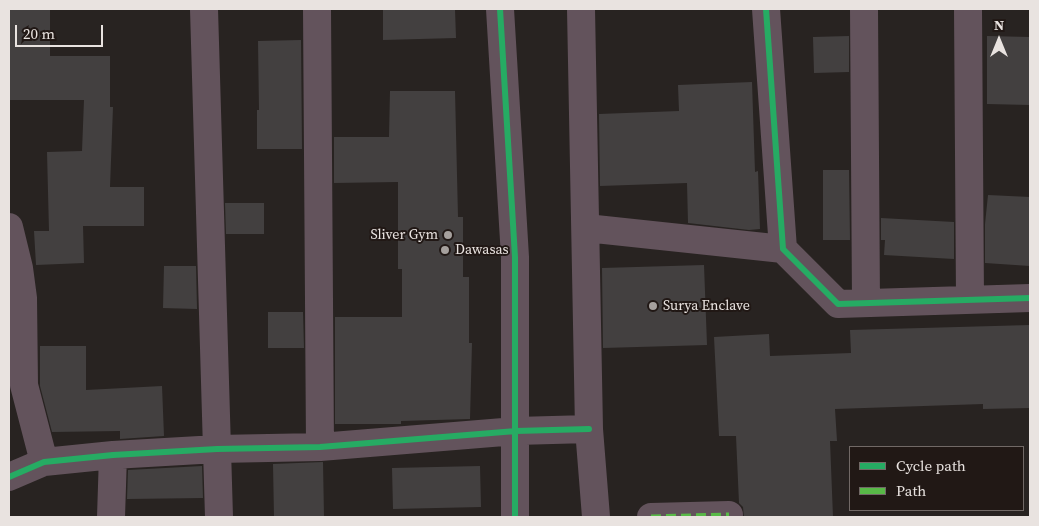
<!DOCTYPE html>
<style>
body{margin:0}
#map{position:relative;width:1039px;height:526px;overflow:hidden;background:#282321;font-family:"Source Serif 4",serif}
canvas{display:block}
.frame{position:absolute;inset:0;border:10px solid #e9e3e0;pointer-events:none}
.legend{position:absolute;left:849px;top:446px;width:175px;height:65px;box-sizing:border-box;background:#211815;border:1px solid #716966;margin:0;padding:6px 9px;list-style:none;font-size:15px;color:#e9e3e0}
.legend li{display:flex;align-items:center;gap:10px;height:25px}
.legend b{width:25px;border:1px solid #716966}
.north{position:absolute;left:974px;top:15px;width:50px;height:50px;-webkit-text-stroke:4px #211815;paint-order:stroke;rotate:0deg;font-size:14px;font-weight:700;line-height:20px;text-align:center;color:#e9e3e0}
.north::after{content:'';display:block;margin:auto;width:18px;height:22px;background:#e9e3e0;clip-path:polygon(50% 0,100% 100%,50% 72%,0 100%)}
.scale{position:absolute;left:15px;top:25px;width:88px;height:22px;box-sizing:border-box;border:2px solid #e9e3e0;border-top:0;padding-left:6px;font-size:15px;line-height:18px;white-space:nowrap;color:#e9e3e0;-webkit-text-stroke:4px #211815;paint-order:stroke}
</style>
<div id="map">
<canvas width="1039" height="526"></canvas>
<div class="frame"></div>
<ul class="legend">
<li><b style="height:6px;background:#26ab63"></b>Cycle path</li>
<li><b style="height:6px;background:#58b947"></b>Path</li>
</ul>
<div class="north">N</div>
<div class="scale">20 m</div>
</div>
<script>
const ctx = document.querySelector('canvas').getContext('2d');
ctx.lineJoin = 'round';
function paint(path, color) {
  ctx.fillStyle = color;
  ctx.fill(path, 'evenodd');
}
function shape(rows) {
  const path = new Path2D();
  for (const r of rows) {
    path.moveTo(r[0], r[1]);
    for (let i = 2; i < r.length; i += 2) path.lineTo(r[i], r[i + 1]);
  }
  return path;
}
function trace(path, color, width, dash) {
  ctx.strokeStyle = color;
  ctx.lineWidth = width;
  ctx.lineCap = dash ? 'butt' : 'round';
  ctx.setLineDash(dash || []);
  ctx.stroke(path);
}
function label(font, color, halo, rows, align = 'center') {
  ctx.font = font + ' "Source Serif 4",serif';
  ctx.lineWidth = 4;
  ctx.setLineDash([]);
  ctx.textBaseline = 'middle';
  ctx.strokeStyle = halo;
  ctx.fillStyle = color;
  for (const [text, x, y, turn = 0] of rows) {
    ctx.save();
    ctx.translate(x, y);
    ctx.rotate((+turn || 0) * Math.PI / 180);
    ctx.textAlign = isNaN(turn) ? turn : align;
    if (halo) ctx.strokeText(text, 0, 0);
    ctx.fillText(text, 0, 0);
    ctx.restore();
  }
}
const building = shape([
 [9,9,50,9,50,56,110,56,110,107,113,107,110,187,144,187,144,226,83,226,84,263,36,265,34,231,49,231,47,152,82,151,84,100,9,100],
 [383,9,455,9,456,38,383,40],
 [849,36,849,72,814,73,813,37],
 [987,36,1030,37,1030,105,987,104],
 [301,40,302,149,257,149,257,110,259,110,258,41],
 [752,82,755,172,758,171,760,229,749,230,688,223,687,183,600,186,599,114,679,111,678,85],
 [390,91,455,91,458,217,463,217,463,277,469,277,469,343,472,343,470,419,401,421,401,424,335,424,335,317,402,317,402,269,398,269,398,182,334,183,334,137,389,137],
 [823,170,849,170,850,240,823,240],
 [988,195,1030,197,1030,266,985,263,985,224],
 [225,203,264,203,264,234,226,234],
 [881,218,954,222,954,259,884,255,885,240,881,240],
 [704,265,707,345,603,348,602,268],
 [164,266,196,266,197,309,163,308],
 [268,312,303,312,304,348,268,348],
 [1030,325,1030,408,983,409,983,404,835,409,837,441,830,441,833,517,744,517,743,507,739,503,736,436,719,436,714,337,769,334,770,356,851,353,850,330],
 [40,346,86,346,86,390,162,386,164,436,120,439,120,431,52,432,40,386],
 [323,462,324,517,274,517,273,464],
 [202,466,203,498,127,499,128,470],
 [480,466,481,507,393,509,392,468]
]);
const minor = shape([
 [204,9,219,517],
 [317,9,320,447],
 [500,9,515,257,515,517],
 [581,9,589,429,596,517],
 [766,9,783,249,838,304,1030,298],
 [864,9,866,303],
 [968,9,970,299],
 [9,227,19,268,23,298,24,385,44,462],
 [586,228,783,249],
 [9,477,44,462,113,455,217,449,320,447,516,431,589,429],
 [111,517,113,455],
 [651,517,729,515]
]);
const quiet = shape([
 [651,517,729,515]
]);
const cycleway = shape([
 [500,9,515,257,515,517],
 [766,9,783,249,838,304,1030,298],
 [9,477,44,462,113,455,217,449,320,447,516,431,589,429]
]);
const markers = [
 [448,235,5,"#a5a09d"],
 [445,250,5,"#a5a09d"],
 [653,306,5,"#a5a09d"]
];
const poiNames = [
 ["Sliver Gym",438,235,"right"],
 ["Dawasas",455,250],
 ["Surya Enclave",663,306]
];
paint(building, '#434040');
trace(minor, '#63535c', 28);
trace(quiet, '#58b947', 5, [10, 5]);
trace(cycleway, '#26ab63', 6);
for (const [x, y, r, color] of markers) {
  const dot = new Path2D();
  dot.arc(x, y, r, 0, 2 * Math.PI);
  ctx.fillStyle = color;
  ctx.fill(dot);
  trace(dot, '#211815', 2);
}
label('14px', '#e9e3e0', '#211815', poiNames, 'left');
</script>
